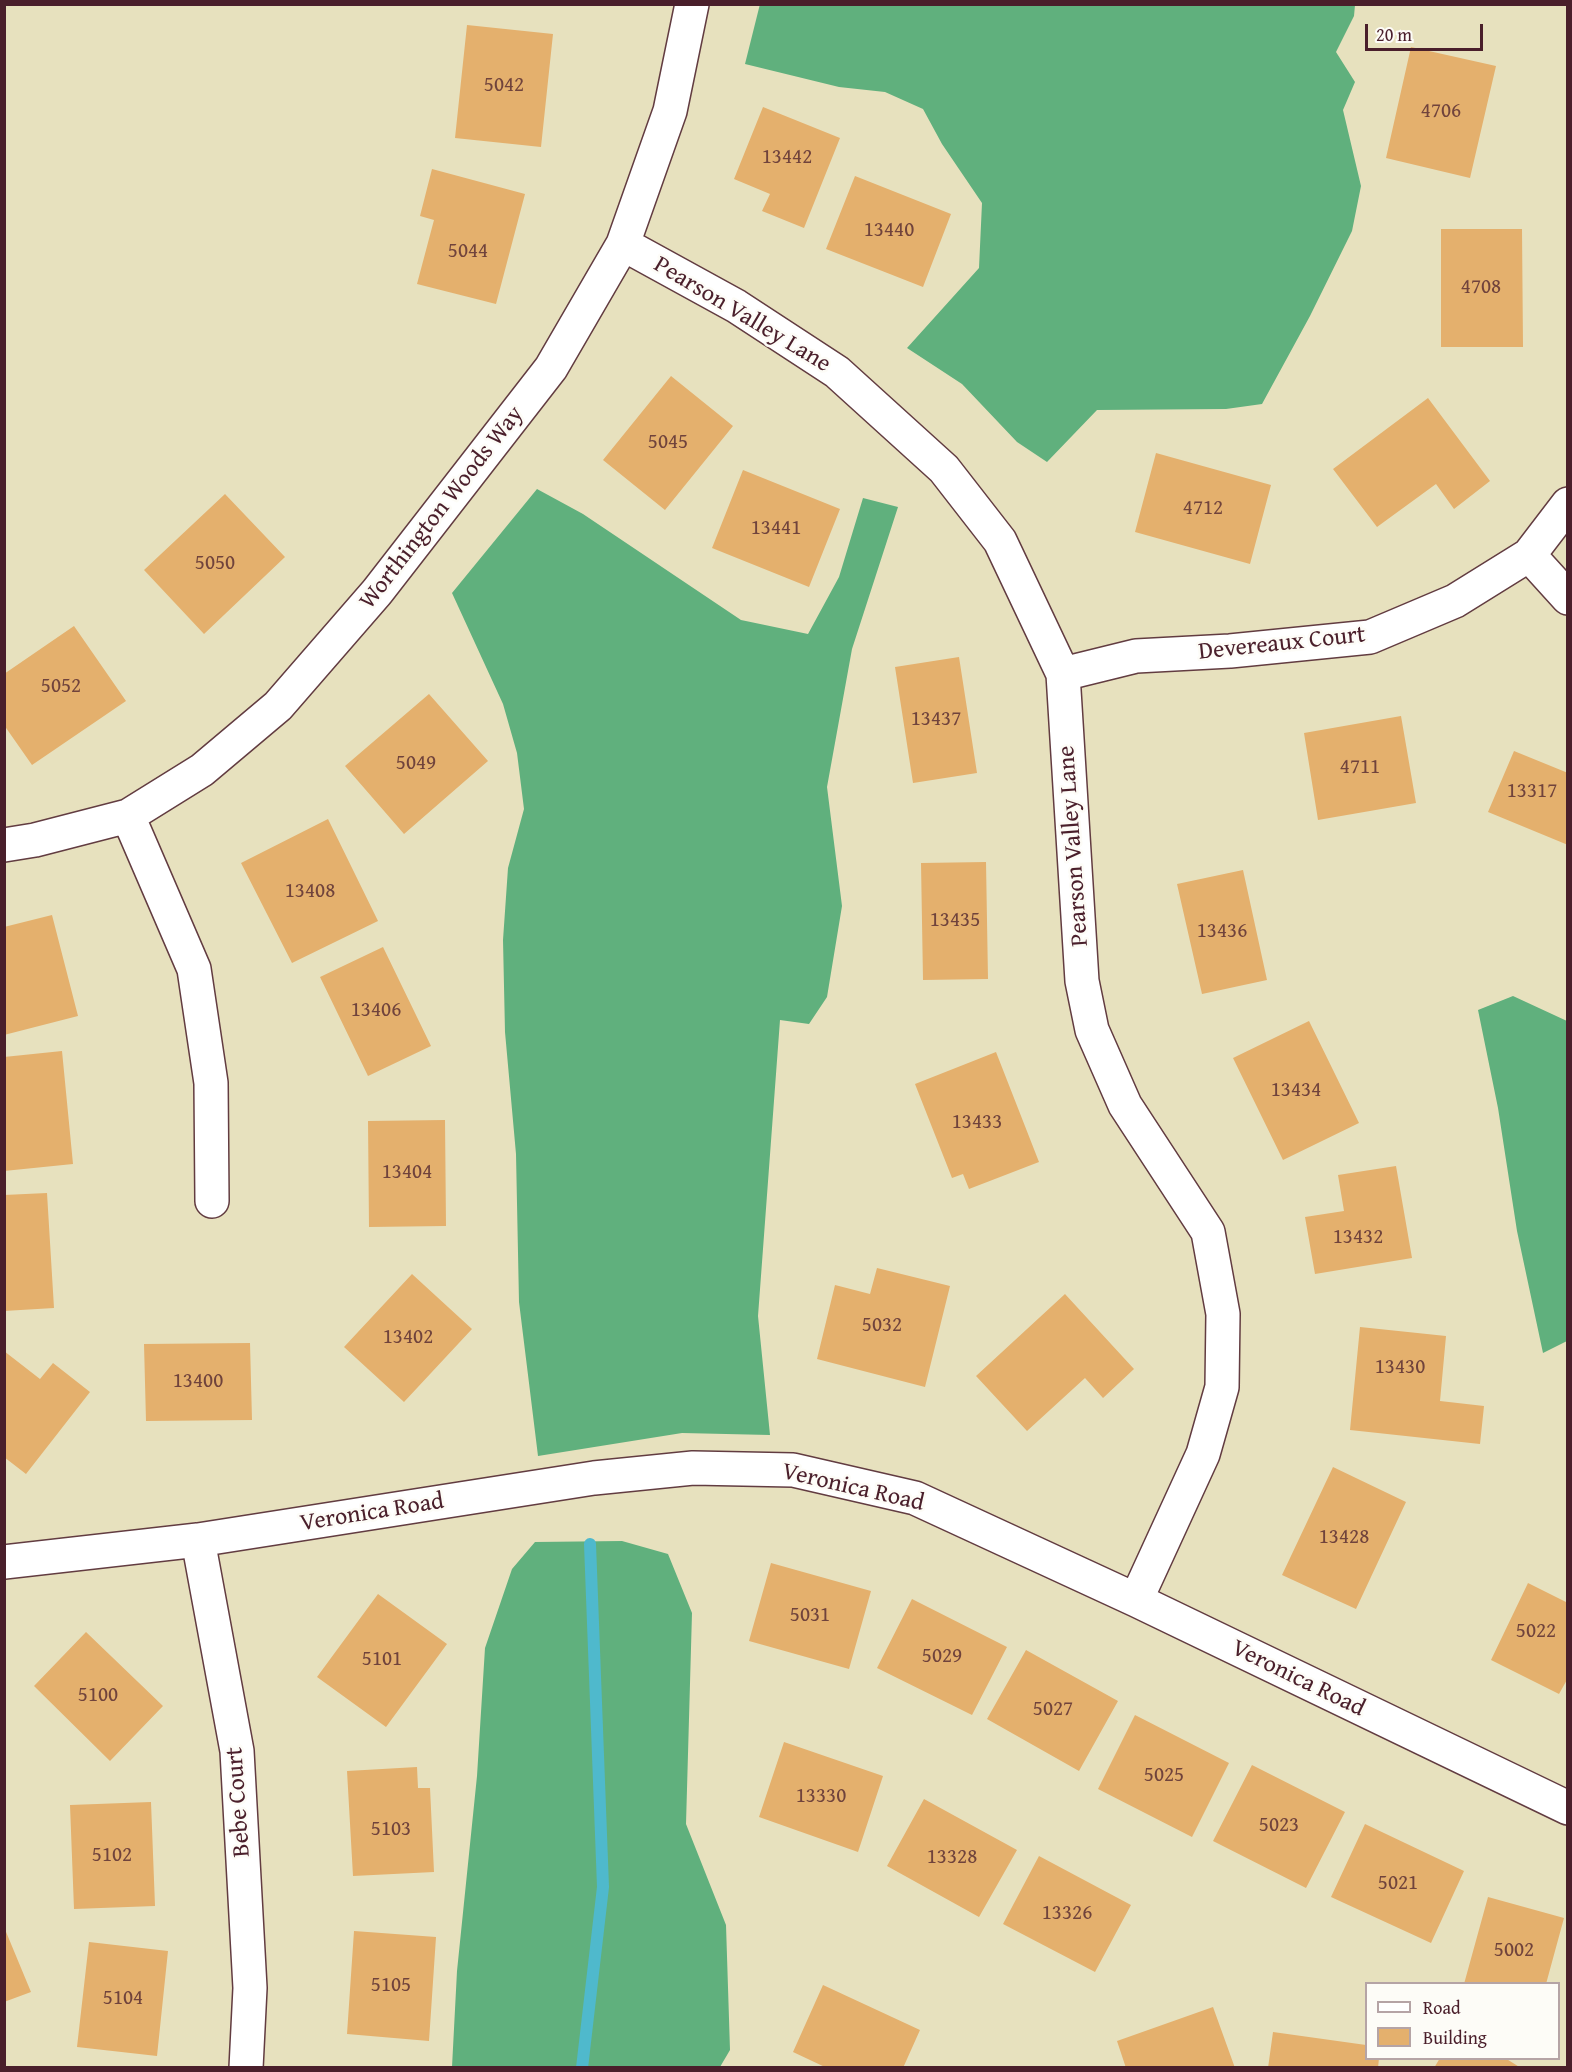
<!DOCTYPE html>
<style>
body{margin:0}
#map{position:relative;width:1572px;height:2072px;overflow:hidden;background:#e7e1be;font-family:"Gentium Book Plus",serif}
canvas{display:block}
.frame{position:absolute;inset:0;border:6px solid #4a1f2b;pointer-events:none}
.legend{position:absolute;left:1365px;top:1982px;width:195px;height:78px;box-sizing:border-box;background:#fdfcf7;border:2px solid #b5a4a5;margin:0;padding:8px 10px;list-style:none;font-size:18px;color:#4a1f2b}
.legend li{display:flex;align-items:center;gap:12px;height:30px}
.legend b{width:30px;border:2px solid #b5a4a5}
.scale{position:absolute;left:1365px;top:24px;width:118px;height:27px;box-sizing:border-box;border:3px solid #4a1f2b;border-top:0;padding-left:8px;font-size:18px;line-height:21px;white-space:nowrap;color:#4a1f2b;-webkit-text-stroke:4px #fdfcf7;paint-order:stroke}
</style>
<div id="map">
<canvas width="1572" height="2072"></canvas>
<div class="frame"></div>
<ul class="legend">
<li><b style="height:8px;background:#fff"></b>Road</li>
<li><b style="height:16px;background:#e4b06d"></b>Building</li>
</ul>
<div class="scale">20 m</div>
</div>
<script>
const ctx = document.querySelector('canvas').getContext('2d');
ctx.lineJoin = 'round';
function paint(path, color) {
  ctx.fillStyle = color;
  ctx.fill(path, 'evenodd');
}
function shape(rows) {
  const path = new Path2D();
  for (const r of rows) {
    path.moveTo(r[0], r[1]);
    for (let i = 2; i < r.length; i += 2) path.lineTo(r[i], r[i + 1]);
  }
  return path;
}
function trace(path, color, width, dash) {
  ctx.strokeStyle = color;
  ctx.lineWidth = width;
  ctx.lineCap = dash ? 'butt' : 'round';
  ctx.setLineDash(dash || []);
  ctx.stroke(path);
}
function label(font, color, halo, rows, align = 'center') {
  ctx.font = font + ' "Gentium Book Plus",serif';
  ctx.lineWidth = 5;
  ctx.setLineDash([]);
  ctx.textBaseline = 'middle';
  ctx.strokeStyle = halo;
  ctx.fillStyle = color;
  for (const [text, x, y, turn = 0] of rows) {
    ctx.save();
    ctx.translate(x, y);
    ctx.rotate((+turn || 0) * Math.PI / 180);
    ctx.textAlign = isNaN(turn) ? turn : align;
    if (halo) ctx.strokeText(text, 0, 0);
    ctx.fillText(text, 0, 0);
    ctx.restore();
  }
}
const forest = shape([
 [760,4,1355,5,1354,16,1336,52,1355,82,1343,110,1361,186,1352,231,1310,316,1262,404,1226,409,1097,410,1047,462,1017,442,962,384,907,348,979,268,982,203,942,144,923,109,885,92,839,87,745,64],
 [537,489,583,514,741,620,808,634,839,577,863,498,898,507,852,649,827,787,842,906,827,997,809,1024,780,1020,758,1316,770,1435,682,1433,538,1456,519,1302,516,1154,505,1032,503,940,508,868,524,809,517,753,503,704,452,593],
 [1513,996,1567,1021,1567,1341,1543,1353,1517,1231,1498,1108,1478,1010],
 [622,1541,668,1554,692,1613,686,1824,726,1925,730,2050,720,2067,452,2067,457,1971,477,1776,485,1648,512,1569,535,1542]
]);
const stream = shape([
 [582,2068,603,1887,590,1544]
]);
const building = shape([
 [467,25,553,34,541,147,455,138],
 [1411,47,1496,66,1470,178,1386,158],
 [763,107,840,138,804,228,762,211,770,194,734,179],
 [432,169,525,194,496,304,417,284,434,220,420,216],
 [855,176,951,214,923,287,826,249],
 [1441,229,1522,229,1523,347,1441,347],
 [671,376,733,426,665,510,603,460],
 [1428,398,1490,481,1454,509,1436,484,1377,527,1333,469],
 [1156,453,1271,485,1250,564,1135,532],
 [743,470,840,509,809,587,712,548],
 [225,494,285,557,204,634,144,570],
 [74,626,126,701,32,765,4,725,4,674],
 [959,657,977,773,913,783,895,667],
 [429,694,488,761,404,834,345,766],
 [1401,716,1416,803,1318,820,1304,733],
 [1514,751,1568,773,1568,845,1488,812],
 [328,819,378,921,292,963,241,863],
 [986,862,988,979,923,980,921,863],
 [1243,870,1267,980,1202,994,1177,884],
 [52,915,78,1016,4,1035,4,927],
 [383,947,431,1046,368,1076,320,977],
 [1309,1021,1359,1123,1283,1160,1233,1058],
 [62,1051,73,1164,4,1171,4,1057],
 [996,1052,1039,1162,969,1189,963,1174,952,1178,915,1084],
 [445,1120,446,1226,369,1227,368,1121],
 [1396,1166,1412,1258,1315,1274,1305,1217,1344,1211,1338,1175],
 [47,1193,54,1308,4,1311,4,1195],
 [877,1268,950,1286,925,1387,817,1359,835,1285,870,1294],
 [412,1274,472,1329,404,1402,344,1347],
 [1065,1294,1134,1369,1103,1398,1085,1378,1027,1431,976,1376],
 [1360,1327,1446,1336,1440,1401,1484,1406,1480,1444,1350,1430],
 [250,1343,252,1420,146,1421,144,1344],
 [4,1351,40,1379,53,1363,90,1392,26,1474,4,1457],
 [1333,1467,1406,1502,1356,1609,1282,1575],
 [771,1563,871,1591,849,1669,749,1641],
 [1528,1583,1568,1603,1568,1678,1559,1694,1491,1660],
 [378,1594,447,1644,386,1727,317,1677],
 [912,1599,1007,1647,972,1715,877,1668],
 [86,1632,163,1706,110,1761,34,1686],
 [1026,1650,1118,1701,1079,1771,987,1719],
 [1135,1715,1229,1763,1192,1837,1098,1789],
 [784,1742,883,1776,858,1852,759,1817],
 [1252,1765,1345,1812,1306,1888,1213,1841],
 [417,1767,418,1788,430,1788,434,1872,353,1876,347,1771],
 [924,1799,1017,1850,979,1917,887,1866],
 [151,1802,155,1906,74,1909,70,1805],
 [1365,1824,1464,1871,1431,1943,1331,1897],
 [1039,1856,1131,1905,1095,1972,1003,1924],
 [1488,1897,1564,1918,1546,1984,1464,1984],
 [4,1927,31,1992,4,2002],
 [354,1931,436,1937,429,2041,347,2034],
 [89,1942,168,1951,157,2056,77,2047],
 [823,1985,920,2030,903,2068,827,2068,793,2052],
 [1213,2007,1235,2068,1126,2068,1117,2041],
 [1273,2032,1366,2045,1366,2058,1379,2058,1378,2068,1268,2068],
 [1440,2058,1505,2058,1521,2068,1434,2068]
]);
const minor = shape([
 [623,244,736,306,837,372,944,469,1000,541,1063,674,1082,981,1092,1030,1125,1105,1208,1232,1223,1314,1222,1387,1203,1454,1136,1600],
 [1529,555,1568,598],
 [1063,674,1136,656,1230,651,1370,637,1455,601,1529,555,1568,504],
 [128,816,194,969,211,1083,212,1201],
 [4,845,35,840,128,816,202,770,278,706,377,592,551,368,623,244,670,111,692,4],
 [198,1540,237,1751,250,1988,246,2068],
 [4,1562,198,1540,594,1478,693,1468,793,1470,915,1498,1136,1600,1568,1808]
]);
const numberNames = [
 ["5042",504,86],
 ["4706",1441,112],
 ["13442",787,158],
 ["13440",889,231],
 ["5044",468,252],
 ["4708",1481,288],
 ["5045",668,443],
 ["4712",1203,509],
 ["13441",776,529],
 ["5050",215,564],
 ["5052",61,687],
 ["13437",936,720],
 ["5049",416,764],
 ["4711",1360,768],
 ["13317",1532,792],
 ["13408",310,892],
 ["13435",955,921],
 ["13436",1222,932],
 ["13406",376,1011],
 ["13434",1296,1091],
 ["13433",977,1123],
 ["13404",407,1173],
 ["13432",1358,1238],
 ["5032",882,1326],
 ["13402",408,1338],
 ["13430",1400,1368],
 ["13400",198,1382],
 ["13428",1344,1538],
 ["5031",810,1616],
 ["5022",1536,1632],
 ["5029",942,1657],
 ["5101",382,1660],
 ["5100",98,1696],
 ["5027",1053,1710],
 ["5025",1164,1776],
 ["13330",821,1797],
 ["5023",1279,1826],
 ["5103",391,1830],
 ["5102",112,1856],
 ["13328",952,1858],
 ["5021",1398,1884],
 ["13326",1067,1914],
 ["5002",1514,1951],
 ["5105",391,1986],
 ["5104",123,1999]
];
const streetNames = [
 ["Pearson Valley Lane",742,315,31],
 ["Worthington Woods Way",442,508,-52],
 ["Devereaux Court",1282,644,-6],
 ["Pearson Valley Lane",1074,846,-94],
 ["Veronica Road",853,1488,13],
 ["Veronica Road",372,1513,-9],
 ["Veronica Road",1298,1679,26],
 ["Bebe Court",239,1802,-94]
];
paint(forest, '#60b07d');
trace(stream, '#4fb9cc', 12);
paint(building, '#e4b06d');
trace(minor, '#623c41', 36);
trace(minor, '#fff', 33);
label('21px', '#70433c', null, numberNames);
label('24px', '#4a1f2b', '#fdfcf7', streetNames);
</script>
